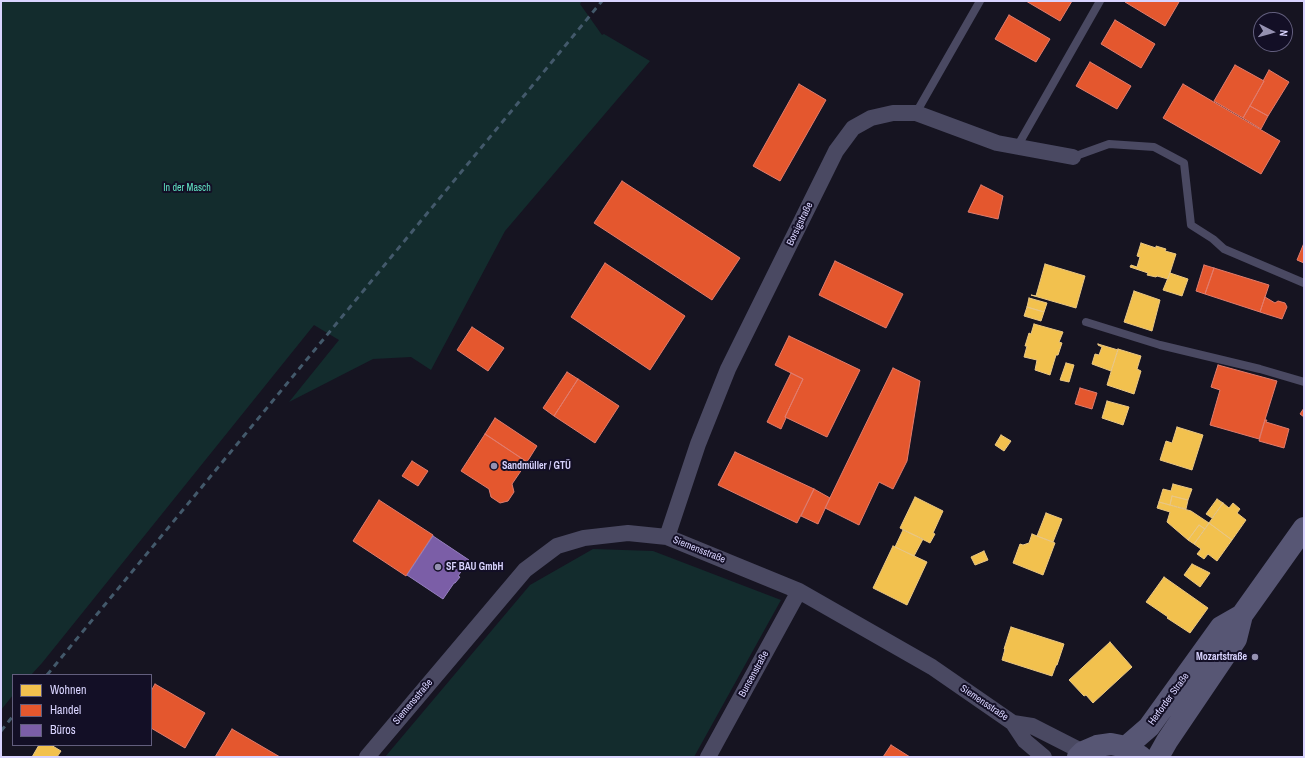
<!DOCTYPE html>
<meta charset="utf-8">
<style>
body{margin:0}
#map{position:relative;width:1305px;height:758px;overflow:hidden;background:#161421;font-family:"Archivo Narrow",sans-serif}
canvas{display:block}
.frame{position:absolute;inset:0;border:2px solid #d9d4ff;pointer-events:none}
.legend{position:absolute;left:12px;top:674px;width:140px;height:72px;box-sizing:border-box;background:#130f26;border:1px solid #625e7d;margin:0;padding:5px 7px;list-style:none;font-size:12px;color:#d9d4ff}
.legend li{display:flex;align-items:center;gap:8px;height:20px}
.legend b{width:20px;border:1px solid #625e7d}
.north{position:absolute;left:1253px;top:12px;width:40px;height:40px;box-sizing:border-box;background:#130f26;border:1px solid #625e7d;border-radius:50%;rotate:96deg;font-size:11px;font-weight:700;line-height:16px;text-align:center;color:#d9d4ff}
.north::after{content:'';display:block;margin:auto;width:14px;height:18px;background:#9591b1;clip-path:polygon(50% 0,100% 100%,50% 72%,0 100%)}
</style>
<div id="map">
<canvas width="1305" height="758"></canvas>
<div class="frame"></div>
<ul class="legend">
<li><b style="height:11px;background:#f2c14e"></b>Wohnen</li>
<li><b style="height:11px;background:#e4572e"></b>Handel</li>
<li><b style="height:11px;background:#7b5ea7"></b>Büros</li>
</ul>
<div class="north">N</div>
</div>
<script>
const ctx = document.querySelector('canvas').getContext('2d');
ctx.lineJoin = 'round';
function paint(path, color) {
  ctx.fillStyle = color;
  ctx.fill(path, 'evenodd');
}
function shape(rows) {
  const path = new Path2D();
  for (const r of rows) {
    path.moveTo(r[0], r[1]);
    for (let i = 2; i < r.length; i += 2) path.lineTo(r[i], r[i + 1]);
  }
  return path;
}
function trace(path, color, width, dash) {
  ctx.strokeStyle = color;
  ctx.lineWidth = width;
  ctx.lineCap = dash ? 'butt' : 'round';
  ctx.setLineDash(dash || []);
  ctx.stroke(path);
}
function label(font, color, halo, rows, align = 'center') {
  ctx.font = font + ' "Archivo Narrow",sans-serif';
  ctx.lineWidth = 4;
  ctx.setLineDash([]);
  ctx.textBaseline = 'middle';
  ctx.strokeStyle = halo;
  ctx.fillStyle = color;
  for (const [text, x, y, turn = 0] of rows) {
    ctx.save();
    ctx.translate(x, y);
    ctx.rotate((+turn || 0) * Math.PI / 180);
    ctx.textAlign = isNaN(turn) ? turn : align;
    if (halo) ctx.strokeText(text, 0, 0);
    ctx.fillText(text, 0, 0);
    ctx.restore();
  }
}
const green = shape([
 [1,1,582,1,580,4,602,35,604,34,650,61,505,231,431,370,411,357,373,359,289,402,339,340,314,325,42,663,31,675,13,675,13,695,1,710],
 [593,549,653,551,781,600,694,757,385,757,530,585]
]);
const homes = shape([
 [1141,243,1156,248,1156,246,1166,249,1165,251,1176,254,1168,279,1157,276,1156,277,1147,275,1148,273,1130,267,1131,265,1137,267,1140,257,1137,256,1141,243],
 [1045,264,1085,276,1076,308,1031,295,1036,296,1045,264],
 [1170,273,1188,279,1182,296,1163,290,1170,273],
 [1134,291,1160,300,1152,331,1124,322,1134,291],
 [1029,298,1047,303,1044,312,1027,307,1029,298],
 [1027,307,1044,312,1041,321,1024,316,1027,307],
 [1034,324,1063,332,1059,342,1062,343,1058,355,1056,355,1050,375,1035,370,1037,360,1024,357,1027,346,1025,346,1029,333,1031,334,1034,324],
 [1098,344,1118,350,1111,371,1092,364,1095,354,1099,355,1102,347,1098,345,1098,344],
 [1118,349,1141,356,1137,369,1141,371,1134,394,1107,385,1118,349],
 [1066,363,1074,365,1069,382,1060,380,1066,363],
 [1107,401,1129,407,1123,425,1102,418,1107,401],
 [1177,427,1203,435,1192,470,1160,460,1166,441,1172,443,1177,427],
 [1001,435,1011,441,1004,451,995,445,1001,435],
 [1173,484,1192,489,1188,500,1172,496,1170,505,1159,502,1163,489,1171,491,1173,484],
 [1172,496,1188,500,1186,509,1170,505,1172,496],
 [915,497,943,511,933,533,935,534,930,543,900,528,915,497],
 [1217,499,1223,503,1212,518,1206,514,1217,499],
 [1159,502,1191,511,1209,523,1205,529,1199,525,1188,540,1167,522,1170,512,1157,508,1159,502],
 [1223,503,1229,508,1233,503,1240,509,1237,513,1246,520,1232,540,1209,523,1223,503],
 [1046,513,1062,519,1053,542,1037,536,1046,513],
 [1209,523,1232,540,1217,561,1208,554,1204,559,1197,554,1201,549,1194,544,1209,523],
 [1199,525,1205,529,1194,544,1188,540,1199,525],
 [903,530,923,539,914,556,895,547,903,530],
 [1032,534,1055,543,1043,575,1013,563,1020,544,1023,545,1029,543,1032,534],
 [893,546,927,562,907,605,873,588,893,546],
 [984,551,988,560,975,565,971,557,984,551],
 [1192,564,1210,573,1200,587,1184,575,1192,564],
 [1164,577,1208,608,1190,633,1167,618,1168,617,1146,602,1164,577],
 [1011,627,1064,644,1057,665,1056,665,1052,676,1002,660,1005,649,1004,649,1011,627],
 [1110,642,1132,667,1093,703,1086,695,1084,696,1069,680,1110,642],
 [39,745,51,745,61,751,57,757,32,757,39,745]
]);
const shops = shape([
 [1026,1,1072,1,1060,21,1026,1],
 [1126,1,1177,1,1179,2,1165,26,1125,2,1126,1],
 [1009,15,1050,39,1036,62,995,39,1009,15],
 [1115,20,1155,44,1141,68,1101,44,1115,20],
 [1090,62,1131,86,1117,109,1076,86,1090,62],
 [1235,65,1264,81,1243,118,1214,101,1235,65],
 [1269,70,1289,82,1268,116,1250,106,1264,81,1263,81,1269,70],
 [799,84,826,100,780,181,753,166,799,84],
 [1183,84,1280,141,1261,174,1163,118,1183,84],
 [1250,106,1268,116,1261,129,1243,118,1250,106],
 [622,181,740,258,712,300,594,223,622,181],
 [981,185,1003,196,998,219,968,212,981,185],
 [1304,243,1304,263,1297,260,1304,243],
 [835,261,903,294,886,328,819,295,835,261],
 [605,263,685,316,650,370,571,317,605,263],
 [1204,265,1214,268,1205,294,1196,291,1204,265],
 [1214,268,1269,285,1260,312,1205,294,1214,268],
 [1265,297,1275,303,1278,301,1285,303,1287,307,1282,319,1260,312,1265,297],
 [472,327,504,348,488,371,457,350,472,327],
 [789,336,860,370,827,437,785,417,803,379,775,365,789,336],
 [1218,365,1277,381,1259,439,1210,425,1220,390,1211,387,1218,365],
 [893,368,920,381,907,461,893,489,879,482,859,525,825,508,893,368],
 [567,372,578,379,554,416,543,408,567,372],
 [791,373,803,379,785,417,786,418,781,429,767,422,791,373],
 [578,379,619,406,595,443,554,416,578,379],
 [1080,388,1097,393,1092,409,1075,404,1080,388],
 [1304,408,1304,417,1300,414,1304,408],
 [495,418,537,446,527,462,485,434,495,418],
 [1265,420,1267,420,1266,422,1289,429,1284,448,1259,441,1265,420],
 [485,434,527,462,512,484,514,492,508,501,500,503,491,497,489,489,461,471,485,434],
 [735,452,814,489,797,523,718,485,735,452],
 [412,461,428,471,418,486,402,476,412,461],
 [814,489,830,498,818,524,801,516,814,489],
 [379,500,433,535,406,576,353,541,379,500],
 [155,684,205,713,185,748,151,728,151,691,155,684],
 [232,729,280,757,215,757,232,729],
 [891,745,910,757,883,757,891,745]
]);
const offices = shape([
 [433,536,469,560,458,576,460,577,455,583,454,583,443,599,407,575,433,536]
]);
const lane = shape([
 [916,113,980,1],
 [1017,147,1100,1],
 [1073,157,1109,144,1154,147,1184,163,1191,225,1213,239,1224,249,1304,283],
 [1086,322,1160,345,1260,369,1304,382]
]);
const street = shape([
 [667,537,698,444,728,369,836,151,853,128,871,118,893,113,916,113,997,143,1073,157],
 [1013,723,1032,726,1083,752],
 [367,757,525,570,557,546,584,538,628,533,667,537,799,591,932,667,1013,723,1025,741,1044,757],
 [708,757,799,591]
]);
const secondary = shape([
 [1126,747,1149,727,1221,627,1242,615],
 [1078,757,1083,752,1097,746,1111,744,1126,747,1141,757],
 [1158,757,1167,741,1236,639,1242,615,1304,528]
]);
const rail = shape([
 [47,675,602,1],
 [1,731,13,716]
]);
const markers = [
 [494,466,4,"#9591b1"],
 [438,567,4,"#9591b1"],
 [1255,657,4,"#9591b1"]
];
const parkNames = [
 ["In der Masch",187,188]
];
const streetNames = [
 ["Borsigstraße",800,224,-64],
 ["Siemensstraße",699,550,22],
 ["Bunsenstraße",754,674,-61],
 ["Herforder Straße",1169,699,-54],
 ["Siemensstraße",413,702,-50],
 ["Siemensstraße",984,703,34]
];
const poiNames = [
 ["Sandmüller / GTÜ",502,466],
 ["SF BAU GmbH",446,567],
 ["Mozartstraße",1247,657,"right"]
];
paint(green, '#132c2d');
paint(homes, '#f2c14e');
trace(homes, '#eac783', 1);
paint(shops, '#e4572e');
trace(shops, '#e17c6d', 1);
paint(offices, '#7b5ea7');
trace(offices, '#9781c1', 1);
trace(lane, '#4a4962', 8);
trace(street, '#4a4962', 16);
trace(secondary, '#575674', 22);
trace(rail, '#43596b', 3, [6, 5]);
for (const [x, y, r, color] of markers) {
  const dot = new Path2D();
  dot.arc(x, y, r, 0, 2 * Math.PI);
  ctx.fillStyle = color;
  ctx.fill(dot);
  trace(dot, '#130f26', 1.5);
}
label('10px', '#5fe0c0', '#130f26', parkNames);
label('10px', '#d9d4ff', '#130f26', streetNames);
label('bold 10px', '#d9d4ff', '#130f26', poiNames, 'left');
</script>
